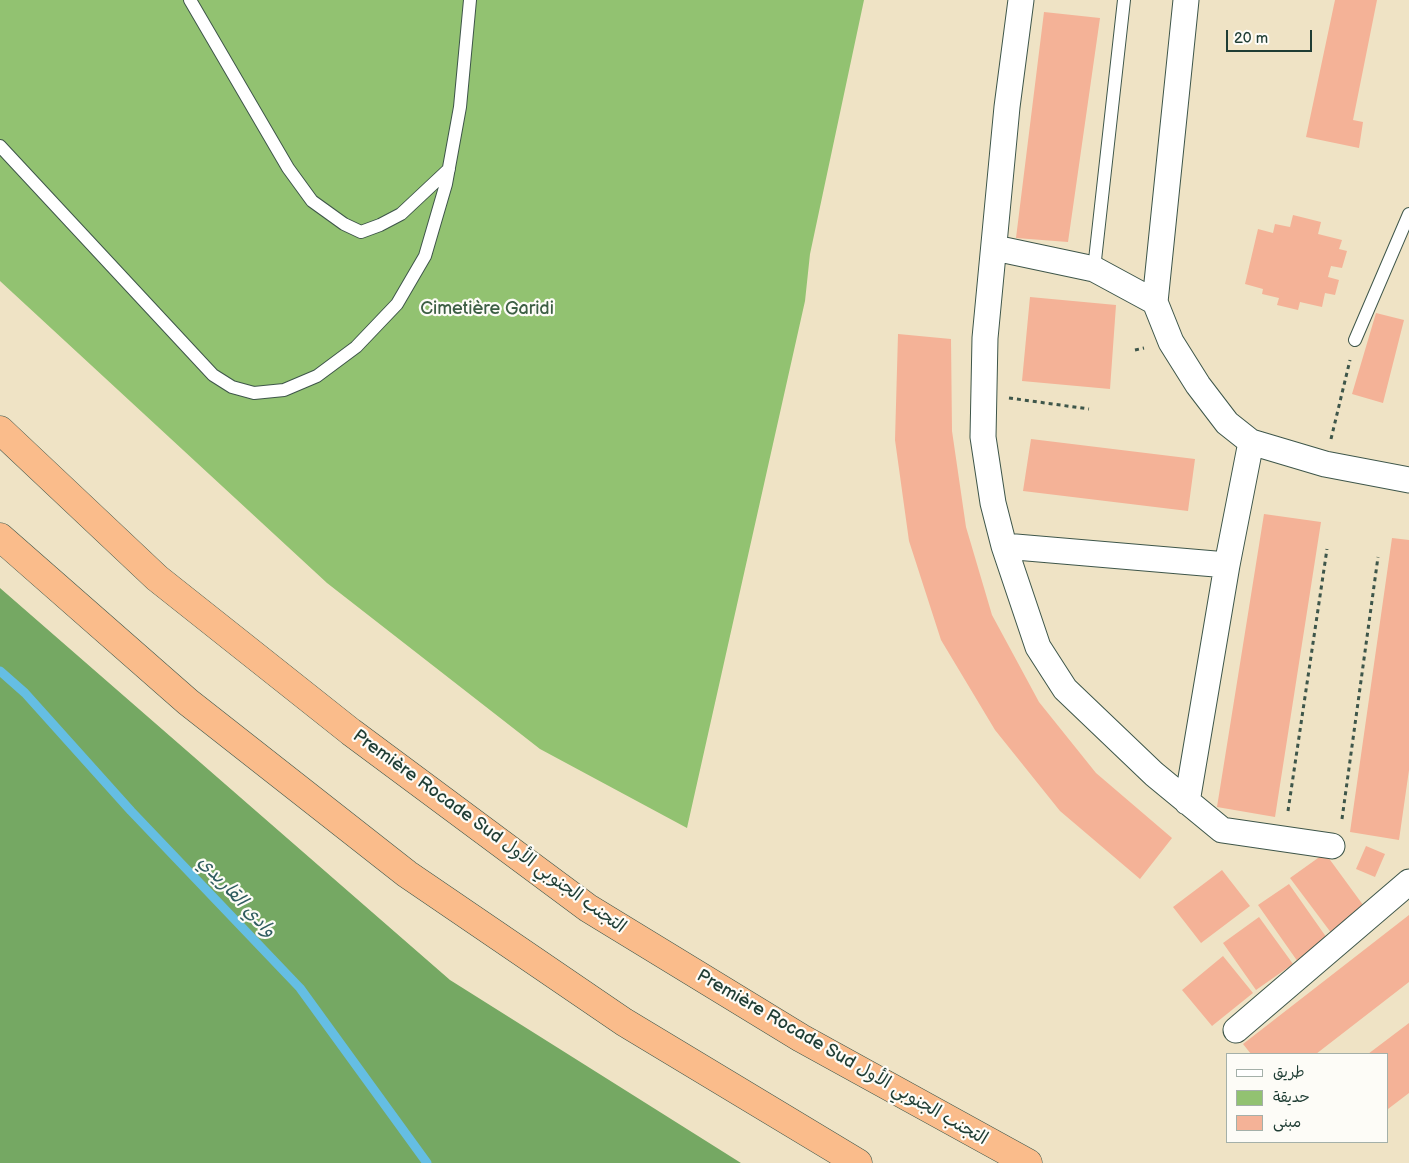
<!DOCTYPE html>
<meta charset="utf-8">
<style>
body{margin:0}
#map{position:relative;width:1409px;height:1163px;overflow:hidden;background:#efe3c5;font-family:"Balsamiq Sans","Playpen Sans Arabic",sans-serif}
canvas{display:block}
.legend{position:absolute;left:1226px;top:1053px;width:162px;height:90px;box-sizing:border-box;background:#fdfcf7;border:1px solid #a4b0a9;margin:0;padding:6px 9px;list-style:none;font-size:15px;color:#1f3d34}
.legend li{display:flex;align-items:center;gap:10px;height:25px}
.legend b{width:25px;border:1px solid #a4b0a9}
.scale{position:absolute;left:1226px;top:30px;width:86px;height:22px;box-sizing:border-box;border:2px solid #1f3d34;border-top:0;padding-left:6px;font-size:15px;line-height:18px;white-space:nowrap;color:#1f3d34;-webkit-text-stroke:4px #fdfcf7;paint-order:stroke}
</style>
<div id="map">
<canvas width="1409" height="1163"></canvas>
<ul class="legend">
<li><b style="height:6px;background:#fff"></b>طريق</li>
<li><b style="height:14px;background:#92c271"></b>حديقة</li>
<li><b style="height:14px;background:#f4b297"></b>مبنى</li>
</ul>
<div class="scale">20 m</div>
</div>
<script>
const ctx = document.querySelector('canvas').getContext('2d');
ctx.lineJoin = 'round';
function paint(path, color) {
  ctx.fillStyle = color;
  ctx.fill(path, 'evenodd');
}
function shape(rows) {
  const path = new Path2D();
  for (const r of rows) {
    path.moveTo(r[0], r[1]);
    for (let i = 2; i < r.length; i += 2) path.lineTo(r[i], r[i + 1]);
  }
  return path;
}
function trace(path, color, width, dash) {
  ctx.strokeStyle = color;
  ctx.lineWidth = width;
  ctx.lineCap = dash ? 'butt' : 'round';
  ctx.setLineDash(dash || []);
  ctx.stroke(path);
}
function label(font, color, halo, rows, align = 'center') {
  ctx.font = font + ' "Balsamiq Sans","Playpen Sans Arabic",sans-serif';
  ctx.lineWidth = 4.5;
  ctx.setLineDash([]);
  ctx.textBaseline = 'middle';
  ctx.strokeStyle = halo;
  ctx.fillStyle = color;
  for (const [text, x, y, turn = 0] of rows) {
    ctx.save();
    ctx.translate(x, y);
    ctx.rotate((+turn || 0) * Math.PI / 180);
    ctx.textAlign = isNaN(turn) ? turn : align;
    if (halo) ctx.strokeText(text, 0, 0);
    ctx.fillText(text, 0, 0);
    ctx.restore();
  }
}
const green = shape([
 [0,0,864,0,810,254,805,301,687,828,540,749,327,583,0,281]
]);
const forest = shape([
 [0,588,450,980,741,1163,0,1163]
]);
const stream = shape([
 [0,671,25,693,131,811,300,988,427,1163]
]);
const building = shape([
 [1335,0,1377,0,1353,120,1363,122,1359,148,1306,137],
 [1044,12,1100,18,1068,242,1016,238],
 [1293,215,1321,222,1318,234,1342,240,1339,249,1347,251,1342,268,1331,266,1328,277,1339,280,1335,295,1325,293,1322,307,1300,302,1298,310,1277,305,1279,298,1262,294,1263,289,1245,284,1258,229,1273,233,1275,224,1290,227],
 [1030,297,1116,305,1110,389,1022,381],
 [1376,313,1404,320,1383,403,1352,394],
 [898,334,951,339,952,431,966,527,992,615,1039,702,1096,773,1172,838,1140,879,1060,811,995,730,941,640,909,541,895,440],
 [1031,439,1195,459,1188,511,1023,491],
 [1264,514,1321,522,1275,817,1217,807],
 [1392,538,1409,540,1409,770,1399,840,1350,832],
 [1366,846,1385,854,1375,877,1356,869],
 [1325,853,1366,909,1332,934,1290,878],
 [1222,870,1250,906,1201,943,1173,907],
 [1289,884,1329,941,1298,962,1258,905],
 [1409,915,1409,982,1316,1054,1251,1054,1243,1044],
 [1259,917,1293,964,1256,990,1223,943],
 [1223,956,1253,993,1212,1026,1182,990],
 [1409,1023,1409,1093,1388,1109,1388,1054,1368,1054]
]);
const path = shape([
 [1135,350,1144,348],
 [1009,398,1089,409],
 [1331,439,1350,360],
 [1288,811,1327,549],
 [1342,819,1378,557]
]);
const service = shape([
 [190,0,288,168,312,201,344,224,361,232,380,225,401,214,449,169],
 [0,146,213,375,232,387,254,393,284,390,317,376,356,347,397,304,425,256,446,184,460,107,470,0],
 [1094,269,1124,0],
 [1355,340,1409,214]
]);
const minor = shape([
 [1021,0,1007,107,985,338,983,437,993,503,1004,546,1227,565,1251,442],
 [1186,0,1155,302,1171,342,1198,385,1227,423,1251,442,1325,464,1409,480],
 [995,248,1094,269,1155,302],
 [1004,546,1038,647,1065,689,1154,774,1222,830,1332,846],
 [1187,802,1227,565],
 [1236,1030,1409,882]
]);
const motorway = shape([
 [0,430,157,578,351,732,588,908,801,1038,1028,1163],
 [0,537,188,702,407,874,624,1022,858,1163]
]);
const parkNames = [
 ["Cimetière Garidi",487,309]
];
const streetNames = [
 ["Première Rocade Sud التجنب الجنوبي الأول",489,832,36],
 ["Première Rocade Sud التجنب الجنوبي الأول",842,1058,30]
];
const waterNames = [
 ["وادي القاريدي",236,897,47]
];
paint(green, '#92c271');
paint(forest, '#75a863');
trace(stream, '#65bee3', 9);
paint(building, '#f4b297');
trace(service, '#3e564a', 14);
trace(minor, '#3e564a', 27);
trace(motorway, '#3e564a', 29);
trace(path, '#3e564a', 3, [4, 4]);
trace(service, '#fff', 12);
trace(minor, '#fff', 25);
trace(motorway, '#fabc8b', 28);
label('18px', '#3c5e43', '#fdfcf7', parkNames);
label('18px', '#1f3d34', '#fdfcf7', streetNames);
label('italic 19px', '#305d60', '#fdfcf7', waterNames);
</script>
